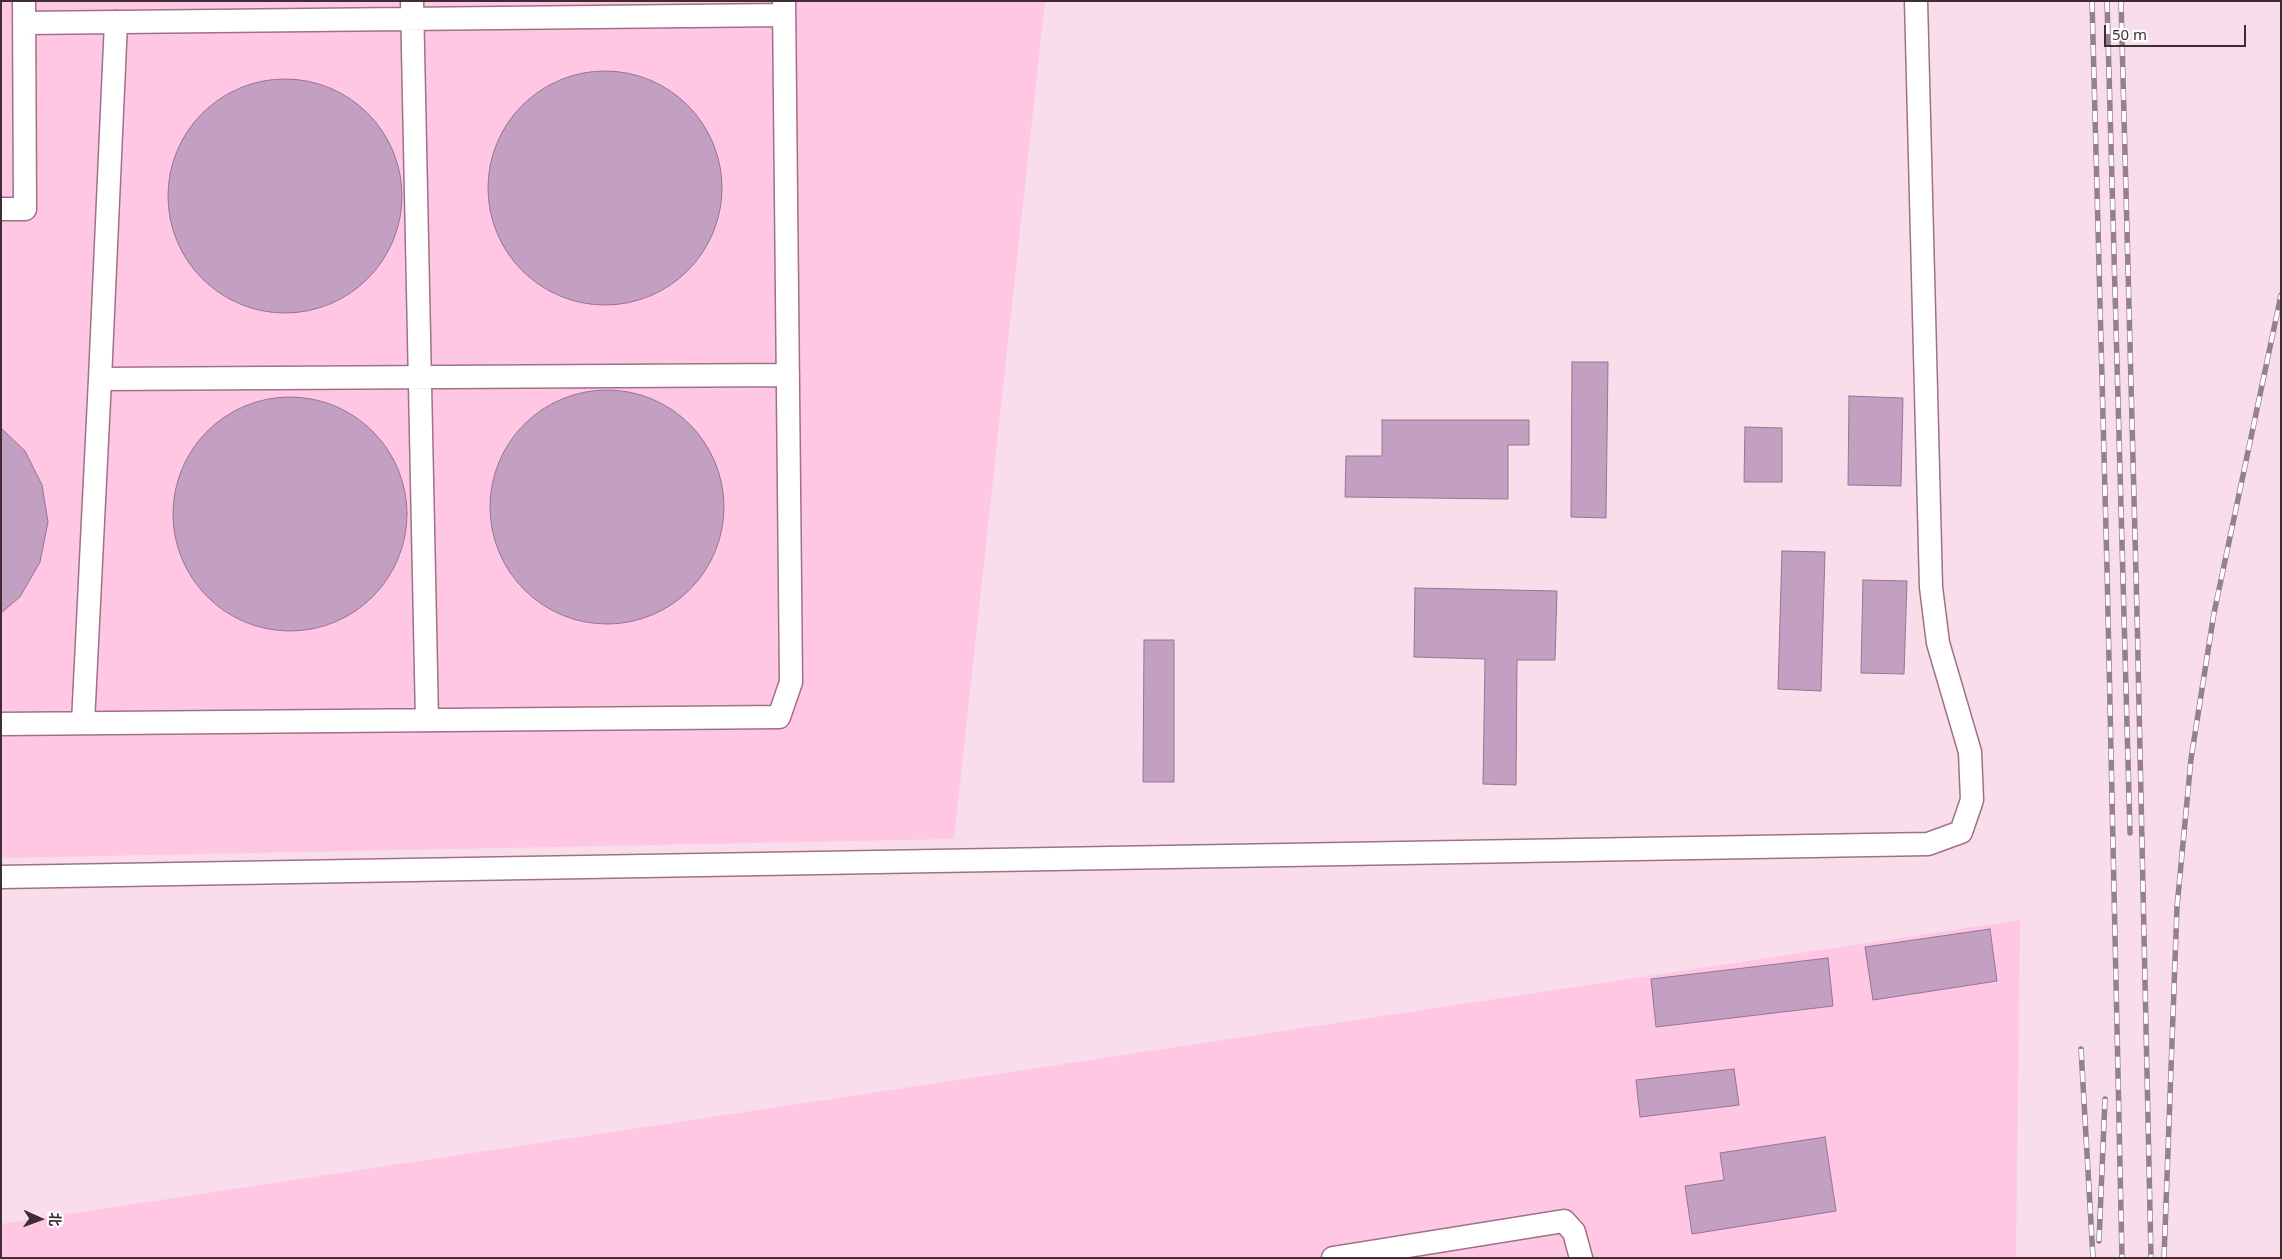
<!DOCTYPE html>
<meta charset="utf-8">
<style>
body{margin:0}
#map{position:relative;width:2282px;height:1259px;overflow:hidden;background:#faddeb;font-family:"Noto Sans","Noto Sans SC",sans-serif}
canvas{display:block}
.frame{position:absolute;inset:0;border:2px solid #3f2d36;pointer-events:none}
.north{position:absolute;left:15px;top:1194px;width:50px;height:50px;-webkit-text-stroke:4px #fff;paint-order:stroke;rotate:92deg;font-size:14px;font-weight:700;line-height:20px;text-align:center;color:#3f2d36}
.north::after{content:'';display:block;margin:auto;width:18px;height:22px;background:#3f2d36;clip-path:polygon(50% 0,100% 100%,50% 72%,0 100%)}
.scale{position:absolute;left:2104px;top:25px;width:142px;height:22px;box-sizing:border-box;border:2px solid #3f2d36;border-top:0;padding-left:6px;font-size:15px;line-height:18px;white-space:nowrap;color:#3f2d36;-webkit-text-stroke:4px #fff;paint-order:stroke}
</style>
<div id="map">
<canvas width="2282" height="1259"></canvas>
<div class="frame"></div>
<div class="north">北</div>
<div class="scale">50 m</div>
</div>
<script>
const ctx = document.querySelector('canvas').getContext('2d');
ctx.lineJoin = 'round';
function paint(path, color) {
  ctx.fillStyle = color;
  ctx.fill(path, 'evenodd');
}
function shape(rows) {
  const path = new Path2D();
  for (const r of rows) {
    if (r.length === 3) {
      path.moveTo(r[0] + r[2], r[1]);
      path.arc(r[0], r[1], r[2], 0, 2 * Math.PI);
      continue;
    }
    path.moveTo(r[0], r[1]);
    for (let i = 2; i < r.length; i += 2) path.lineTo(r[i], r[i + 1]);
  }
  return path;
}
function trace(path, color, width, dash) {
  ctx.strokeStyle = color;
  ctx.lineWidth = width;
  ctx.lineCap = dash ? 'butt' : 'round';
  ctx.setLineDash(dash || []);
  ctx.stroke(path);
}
const built = shape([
 [1,1,1045,1,954,839,1,858],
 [2020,920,2016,1258,1,1258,1,1224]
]);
const building = shape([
 [605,188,117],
 [285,196,117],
 [1572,362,1608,362,1606,518,1571,517,1572,362],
 [607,507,117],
 [1849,396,1903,398,1901,486,1848,485,1849,396],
 [290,514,117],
 [1382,420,1529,420,1529,445,1508,445,1508,499,1345,497,1346,456,1382,456,1382,420],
 [1745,427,1782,428,1782,482,1744,482,1745,427],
 [1,428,25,451,42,485,48,522,40,562,20,597,1,613,1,428],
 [1782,551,1825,552,1821,691,1778,689,1782,551],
 [1863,580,1907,581,1904,674,1861,673,1863,580],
 [1415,588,1557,591,1555,660,1517,660,1516,785,1483,784,1485,659,1414,657,1415,588],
 [1144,640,1174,640,1174,782,1143,782,1144,640],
 [1990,929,1997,981,1873,1000,1865,947,1990,929],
 [1828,958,1833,1006,1656,1027,1651,979,1828,958],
 [1734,1069,1739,1105,1640,1117,1636,1080,1734,1069],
 [1825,1137,1836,1211,1692,1234,1685,1186,1724,1180,1720,1153,1825,1137]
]);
const minor = shape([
 [412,1,427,720],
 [24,23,784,15],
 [1,209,25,209,24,1],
 [100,379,116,22],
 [83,723,100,379,788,375],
 [1,724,779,717,791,682,784,1],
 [1,877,1928,844,1961,832,1972,800,1970,752,1938,643,1931,587,1916,1],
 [1333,1258,1564,1221,1574,1232,1581,1258]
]);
const rail = shape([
 [2092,1,2107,568,2122,1258],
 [2107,1,2130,833],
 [2121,1,2137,612,2151,1258],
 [2081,1049,2093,1258],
 [2099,1241,2105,1099],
 [2164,1258,2177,907,2191,759,2214,613,2281,295]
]);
paint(built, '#ffc7e3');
paint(building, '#c3a0c2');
trace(building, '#957494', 1);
trace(minor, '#9d7288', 25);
trace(minor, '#fff', 22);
trace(rail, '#97808b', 5.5);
trace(rail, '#fff', 4, [11]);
</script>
